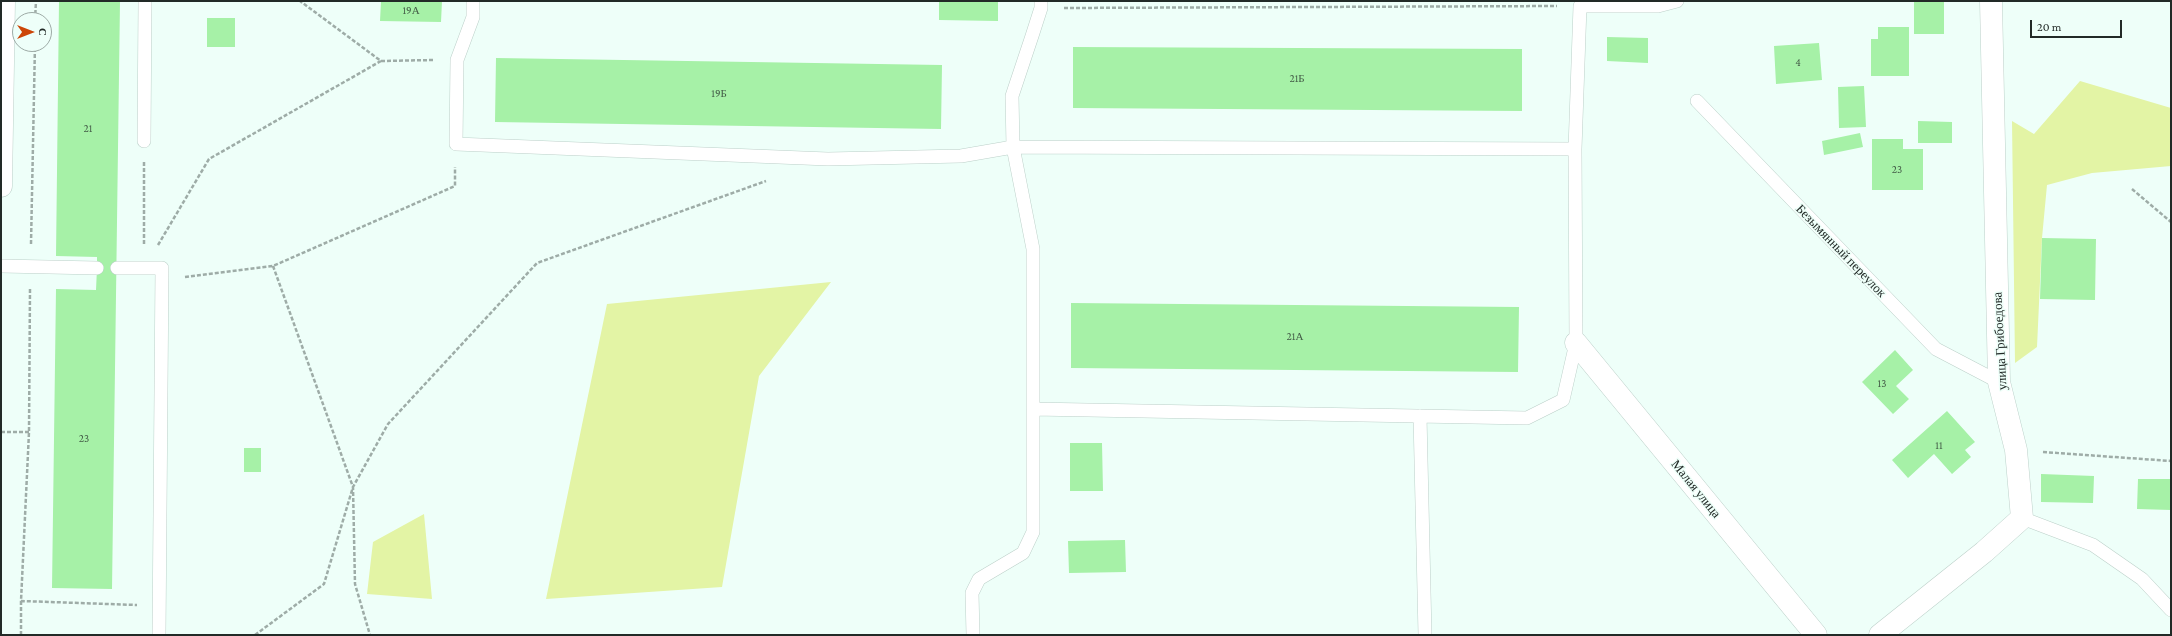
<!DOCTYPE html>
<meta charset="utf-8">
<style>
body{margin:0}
#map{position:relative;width:2172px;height:636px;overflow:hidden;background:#eefff9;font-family:"Crimson Pro",serif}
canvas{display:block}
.frame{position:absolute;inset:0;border:2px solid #222a27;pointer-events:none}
.north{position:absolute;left:12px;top:12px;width:40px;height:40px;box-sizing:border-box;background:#eefff9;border:1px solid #9caaa5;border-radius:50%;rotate:90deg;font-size:11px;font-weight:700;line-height:16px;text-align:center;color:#222a27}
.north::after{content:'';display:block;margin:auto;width:14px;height:18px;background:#cc4608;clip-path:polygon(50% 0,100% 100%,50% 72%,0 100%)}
.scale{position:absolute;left:2030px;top:20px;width:92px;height:18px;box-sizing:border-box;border:2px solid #222a27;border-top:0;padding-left:5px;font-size:12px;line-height:14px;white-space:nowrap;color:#222a27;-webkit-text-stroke:3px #eefff9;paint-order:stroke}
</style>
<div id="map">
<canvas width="2172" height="636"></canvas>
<div class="frame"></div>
<div class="north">С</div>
<div class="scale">20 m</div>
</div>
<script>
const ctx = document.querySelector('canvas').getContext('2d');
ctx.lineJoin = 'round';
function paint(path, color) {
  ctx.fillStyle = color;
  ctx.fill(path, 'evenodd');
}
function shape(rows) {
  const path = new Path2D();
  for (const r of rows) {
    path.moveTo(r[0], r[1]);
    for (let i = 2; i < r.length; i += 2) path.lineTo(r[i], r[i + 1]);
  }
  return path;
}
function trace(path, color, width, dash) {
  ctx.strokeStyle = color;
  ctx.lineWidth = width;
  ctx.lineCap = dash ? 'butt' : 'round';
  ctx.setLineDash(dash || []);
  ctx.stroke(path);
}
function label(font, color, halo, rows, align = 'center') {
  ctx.font = font + ' "Crimson Pro",serif';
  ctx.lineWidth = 3;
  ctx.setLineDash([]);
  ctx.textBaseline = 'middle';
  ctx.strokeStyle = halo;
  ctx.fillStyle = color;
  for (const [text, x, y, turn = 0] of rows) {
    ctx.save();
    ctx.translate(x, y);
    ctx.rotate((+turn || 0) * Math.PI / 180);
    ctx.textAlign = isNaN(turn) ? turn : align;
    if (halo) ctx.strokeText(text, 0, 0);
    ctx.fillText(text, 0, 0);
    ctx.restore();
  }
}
const green = shape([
 [2080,81,2171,108,2171,166,2092,173,2047,185,2042,238,2037,347,2015,363,2012,121,2034,134],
 [831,282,759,376,722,587,546,599,607,304],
 [424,514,432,599,367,594,373,542]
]);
const building = shape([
 [59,1,120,1,112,589,52,588,56,289,96,290,97,268,97,257,56,256],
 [381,1,442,1,441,22,380,21],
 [939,1,998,1,998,21,939,20],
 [1914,1,1944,1,1944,34,1914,34],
 [207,18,235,18,235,47,207,47],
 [1878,27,1909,27,1909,76,1871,76,1871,39,1878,39],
 [1607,37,1648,38,1648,63,1607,61],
 [1819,43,1822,80,1776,84,1774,46],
 [1073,47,1522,49,1522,111,1073,108],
 [496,58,942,65,941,129,495,122],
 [1864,86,1866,127,1839,128,1838,87],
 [1918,121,1952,122,1952,143,1918,143],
 [1860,133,1863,147,1824,155,1822,141],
 [1872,139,1903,139,1903,149,1923,149,1923,190,1872,190],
 [2042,238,2096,239,2095,300,2040,299],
 [1071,303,1519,307,1518,372,1071,368],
 [1895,350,1913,370,1896,386,1909,399,1893,414,1862,382],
 [1947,411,1975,442,1965,450,1971,457,1952,474,1934,454,1908,478,1892,460],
 [1070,443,1102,443,1103,491,1070,491],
 [244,448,261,448,261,472,244,472],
 [2041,474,2094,476,2093,503,2041,502],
 [2138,479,2171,479,2171,510,2137,509],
 [1125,540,1126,572,1069,573,1068,541]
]);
const path = shape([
 [1064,8,1557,6],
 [35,20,36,1],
 [381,61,435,60],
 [144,162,144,245],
 [2132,189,2171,222],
 [31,244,35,44],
 [158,245,209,159,381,61,300,1],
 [273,266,353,487,355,584,370,635],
 [185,277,273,266,455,186,455,167],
 [30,289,29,432,21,601,137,605],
 [1,432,29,432],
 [2043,452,2171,461],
 [21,635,21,601],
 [255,635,324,584,353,487,388,424,537,263,766,181]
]);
const lane = shape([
 [473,1,473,17,457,60,456,144,828,159,961,156,1013,147,1575,149],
 [1697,101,1936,349,1999,382],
 [144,141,145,1],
 [1,266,97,268],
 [117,268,162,268,159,635],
 [1033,409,1527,418,1563,400,1576,343,1575,149,1580,6,1658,6,1677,1],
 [1420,416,1425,635],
 [2022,518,2093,545,2142,579,2171,610],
 [973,635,972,593,979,579,1023,553,1033,532,1033,249,1013,147,1012,96,1032,36,1041,8,1041,1]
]);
const street = shape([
 [1,186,4,1],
 [1576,343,1816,635],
 [1880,635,1984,552,2022,518,2016,450,1999,382,1991,1]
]);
const numberNames = [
 ["19А",411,11],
 ["4",1798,63],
 ["21Б",1297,79],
 ["19Б",719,94],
 ["21",88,129],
 ["23",1897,170],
 ["21А",1295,337],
 ["13",1882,384],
 ["23",84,439],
 ["11",1939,446]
];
const streetNames = [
 ["Безымянный переулок",1841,251,46],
 ["улица Грибоедова",2000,341,-93],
 ["Малая улица",1696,489,51]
];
paint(green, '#e3f4a5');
paint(building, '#a6f1a7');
trace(lane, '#bcd0c9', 14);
trace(street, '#bcd0c9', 23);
trace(path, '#9eaca7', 2.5, [4, 2]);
trace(lane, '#fff', 13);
trace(street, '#fff', 22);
label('11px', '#435c47', null, numberNames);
label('13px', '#222a27', '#eefff9', streetNames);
</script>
